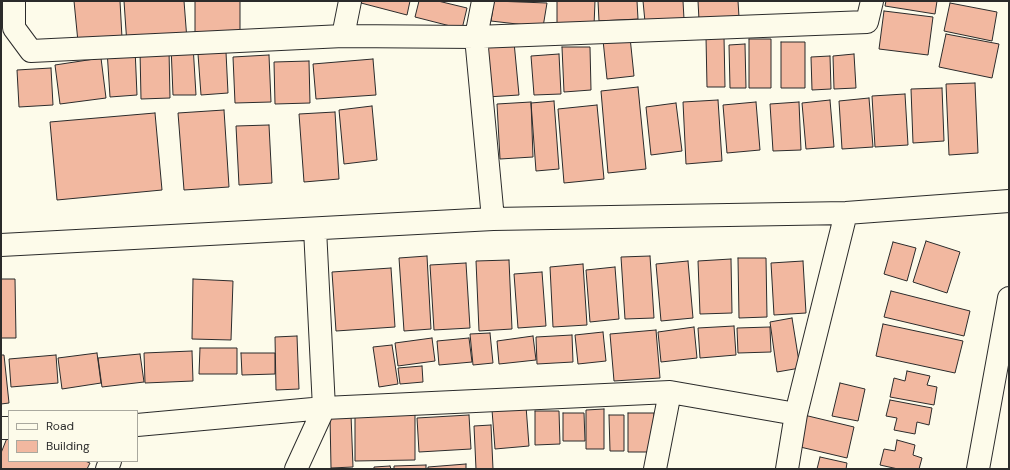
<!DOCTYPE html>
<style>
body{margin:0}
#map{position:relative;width:1010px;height:470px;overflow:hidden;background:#fdfbea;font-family:"DM Sans",sans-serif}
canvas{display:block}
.frame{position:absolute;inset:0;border:2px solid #2b2b2b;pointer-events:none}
.legend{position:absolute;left:8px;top:410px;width:130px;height:52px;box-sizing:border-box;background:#fdfbea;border:1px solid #a9a89e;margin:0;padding:5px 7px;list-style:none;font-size:12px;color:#2b2b2b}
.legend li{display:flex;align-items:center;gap:8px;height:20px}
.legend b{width:20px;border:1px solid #a9a89e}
</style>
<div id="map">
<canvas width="1010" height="470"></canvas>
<div class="frame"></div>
<ul class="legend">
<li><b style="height:5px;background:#fdfbea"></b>Road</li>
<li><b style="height:11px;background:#f2b8a0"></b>Building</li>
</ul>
</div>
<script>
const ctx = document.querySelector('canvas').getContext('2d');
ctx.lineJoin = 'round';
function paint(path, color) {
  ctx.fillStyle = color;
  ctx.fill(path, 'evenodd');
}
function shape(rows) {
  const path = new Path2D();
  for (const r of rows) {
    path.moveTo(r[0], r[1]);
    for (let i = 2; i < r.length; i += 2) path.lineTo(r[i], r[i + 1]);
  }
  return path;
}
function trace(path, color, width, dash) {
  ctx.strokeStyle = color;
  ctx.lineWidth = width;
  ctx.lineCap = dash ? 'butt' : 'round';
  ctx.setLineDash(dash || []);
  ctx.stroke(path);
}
const building = shape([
 [74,1,120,1,122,38,78,42,74,1],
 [124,1,184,1,187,40,127,45,124,1],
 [195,1,240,1,240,34,195,35,195,1],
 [362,1,410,1,407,15,361,3,362,1],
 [419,1,438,1,467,8,462,29,415,17,419,1],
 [494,1,547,3,543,27,491,21,494,1],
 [557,1,595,1,594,26,557,26,557,1],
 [598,1,637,1,638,19,599,21,598,1],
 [643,1,683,1,684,19,645,22,643,1],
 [698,1,738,1,739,17,699,20,698,1],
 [886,1,937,1,935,14,885,6,886,1],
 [950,3,997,12,992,41,944,31,950,3],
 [884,11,933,17,928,55,879,49,884,11],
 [946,34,999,44,992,78,939,67,946,34],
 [630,37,634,76,607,79,603,40,630,37],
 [706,37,724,37,725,87,707,87,706,37],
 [749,39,771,39,771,88,749,88,749,39],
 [514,42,519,95,487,97,484,44,514,42],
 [781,42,805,42,805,88,781,88,781,42],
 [745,44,746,88,730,88,729,45,745,44],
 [193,45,196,95,173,95,171,46,193,45],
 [562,47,590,47,591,90,564,92,562,47],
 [135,48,137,95,110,97,107,50,135,48],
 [169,50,170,98,141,99,140,51,169,50],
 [226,52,228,93,201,95,198,54,226,52],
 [559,54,561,94,534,95,531,56,559,54],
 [854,54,856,88,834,89,833,56,854,54],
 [269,55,271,102,235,103,233,57,269,55],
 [830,56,831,89,812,90,811,57,830,56],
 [101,58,106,98,60,104,55,65,101,58],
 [373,59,376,95,316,99,313,64,373,59],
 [309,61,310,103,275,104,274,62,309,61],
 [51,68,53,105,19,107,17,70,51,68],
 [975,83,978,153,949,155,946,84,975,83],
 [638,87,646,169,608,173,601,91,638,87],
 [942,88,944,141,913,143,911,89,942,88],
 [905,94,908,145,875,147,872,96,905,94],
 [869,98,873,147,842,149,839,101,869,98],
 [718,100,722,161,686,164,683,102,718,100],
 [830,100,834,147,806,149,802,103,830,100],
 [554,101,559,169,536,171,531,103,554,101],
 [531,102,533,157,500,159,497,104,531,102],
 [756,102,760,150,727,153,723,105,756,102],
 [799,102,801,150,773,151,770,104,799,102],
 [676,103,682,151,651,155,646,107,676,103],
 [597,105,604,179,564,183,558,109,597,105],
 [372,106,377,160,344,164,339,110,372,106],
 [224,110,229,187,184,190,178,113,224,110],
 [335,112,339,179,304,182,299,114,335,112],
 [155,113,162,190,57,200,50,122,155,113],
 [269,125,272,183,239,185,236,126,269,125],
 [926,241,960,252,947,293,913,282,926,241],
 [893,242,916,248,907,281,884,274,893,242],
 [427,256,431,329,404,331,399,258,427,256],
 [650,256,654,318,625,319,621,257,650,256],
 [738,258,766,258,767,317,739,318,738,258],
 [731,259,732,313,700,314,698,261,731,259],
 [509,260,512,329,479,331,476,261,509,260],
 [688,261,693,318,661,321,656,264,688,261],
 [803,261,806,313,774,315,771,263,803,261],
 [466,263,470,328,434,330,430,265,466,263],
 [583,264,587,325,553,327,550,267,583,264],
 [615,267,619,319,590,322,586,270,615,267],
 [391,268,395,327,336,331,332,272,391,268],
 [542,272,546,326,518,328,514,274,542,272],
 [1,279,15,279,16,338,1,338,1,279],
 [193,279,233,281,231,340,192,339,193,279],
 [891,291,970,311,964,336,884,317,891,291],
 [792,318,800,368,777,372,770,322,792,318],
 [883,324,963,341,955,373,876,356,883,324],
 [734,326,736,355,700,358,698,328,734,326],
 [694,327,697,358,661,362,658,332,694,327],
 [770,327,771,352,738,353,737,328,770,327],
 [656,330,660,378,614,381,610,334,656,330],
 [603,332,606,361,578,364,575,335,603,332],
 [490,333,493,363,473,365,470,334,490,333],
 [572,335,573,362,537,364,536,337,572,335],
 [297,336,299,389,276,390,275,337,297,336],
 [533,336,536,360,499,364,497,341,533,336],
 [432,338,435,361,398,366,395,343,432,338],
 [469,338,472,362,439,365,437,341,469,338],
 [392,345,398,384,379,387,373,347,392,345],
 [200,348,237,348,237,374,199,374,200,348],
 [192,351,193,381,145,383,144,353,192,351],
 [97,353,101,383,62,389,58,358,97,353],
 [241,353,275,353,275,374,242,375,241,353],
 [140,354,144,382,102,387,98,358,140,354],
 [1,355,4,355,9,403,1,404,1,355],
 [56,355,58,383,11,387,9,359,56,355],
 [422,366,423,382,400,384,398,368,422,366],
 [907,371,930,376,927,385,937,387,934,405,890,397,894,378,905,381,907,371],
 [840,383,865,389,858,421,832,416,840,383],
 [890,400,932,408,929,425,917,422,915,434,894,430,897,418,886,416,890,400],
 [526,406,529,446,495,449,492,410,526,406],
 [604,409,604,449,586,449,586,410,604,409],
 [415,411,415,460,355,461,355,412,415,411],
 [535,411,559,411,560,444,535,445,535,411],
 [563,413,584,413,585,441,563,441,563,413],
 [628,413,654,413,654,452,628,452,628,413],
 [351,415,353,467,331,468,330,416,351,415],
 [469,415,471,449,419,452,417,418,469,415],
 [609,415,624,415,624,451,610,451,609,415],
 [804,415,854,427,847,458,796,446,804,415],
 [491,425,493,469,476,469,474,426,491,425],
 [9,433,9,461,85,461,90,463,87,469,1,469,1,453,9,433],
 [897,440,915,445,913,455,922,458,919,469,898,469,880,465,884,449,895,451,897,440],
 [820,457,847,463,846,469,817,469,820,457],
 [466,464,466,469,428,469,428,467,466,464],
 [426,465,426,469,394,469,394,466,426,465],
 [390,466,391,469,374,469,374,467,390,466]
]);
const street = shape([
 [14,1,14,28,31,51,343,36,476,37,867,22,872,1],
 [483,1,476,37,493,219],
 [343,36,350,1],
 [1,245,493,219,846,213,1009,201],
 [137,425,324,408,670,392,796,414],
 [1,428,9,428],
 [107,469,110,461],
 [296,469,324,408,315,229],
 [655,469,670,392],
 [787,469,796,414,846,213],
 [978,469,1009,298]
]);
paint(building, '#f2b8a0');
trace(building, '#2b2b2b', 1);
trace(street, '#2b2b2b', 24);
trace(street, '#fdfbea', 22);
</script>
